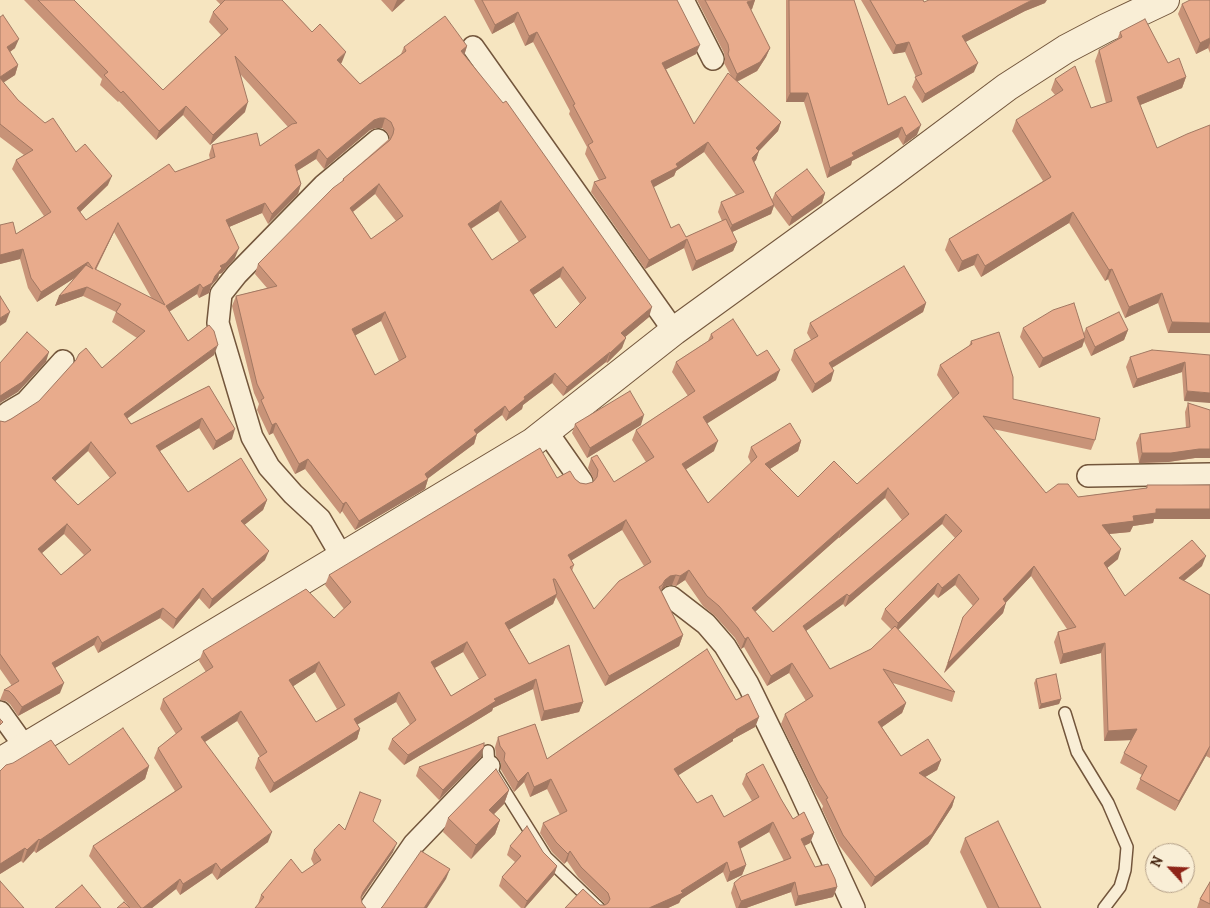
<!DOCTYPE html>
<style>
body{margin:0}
#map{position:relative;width:1210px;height:908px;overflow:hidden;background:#f6e5c0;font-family:Alegreya,serif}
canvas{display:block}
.north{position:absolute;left:1145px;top:843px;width:50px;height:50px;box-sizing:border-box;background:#f9eed6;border:1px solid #b29e87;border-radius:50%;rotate:295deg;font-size:14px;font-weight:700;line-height:20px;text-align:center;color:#472610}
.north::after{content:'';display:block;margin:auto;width:18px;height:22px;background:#8f2418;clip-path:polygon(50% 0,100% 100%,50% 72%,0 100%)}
</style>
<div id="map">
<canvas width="1210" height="908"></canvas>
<div class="north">N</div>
</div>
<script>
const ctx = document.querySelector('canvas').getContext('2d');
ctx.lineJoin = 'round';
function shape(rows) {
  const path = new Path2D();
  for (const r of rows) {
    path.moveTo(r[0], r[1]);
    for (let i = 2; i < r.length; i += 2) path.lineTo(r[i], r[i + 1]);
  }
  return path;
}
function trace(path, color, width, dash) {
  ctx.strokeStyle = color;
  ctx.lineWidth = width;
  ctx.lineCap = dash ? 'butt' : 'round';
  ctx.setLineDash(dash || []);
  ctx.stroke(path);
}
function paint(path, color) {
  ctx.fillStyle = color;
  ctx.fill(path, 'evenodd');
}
const service = shape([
 [1065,713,1077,752,1108,803,1127,847,1125,870,1120,887,1104,908],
 [488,751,489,766,546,857,599,908]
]);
const minor = shape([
 [683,0,713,59],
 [473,47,674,331],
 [0,419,9,412,26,402,63,361],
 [547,432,582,482],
 [1088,476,1210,474],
 [342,557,320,519,293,494,269,467,252,437,218,323,221,294,237,274,324,185,378,140],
 [671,597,706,624,725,646,748,684,796,782,854,908],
 [0,712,25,747],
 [370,908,414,844,489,766]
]);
const tertiary = shape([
 [0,762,533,442,674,331,888,176,1007,87,1066,49,1106,28,1165,0]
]);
const wall = shape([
 [24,0,74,0,163,90,221,35,209,22,213,12,221,5,216,0,282,0,312,32,342,62,341,64,360,84,401,54,404,47,467,46,464,55,649,317,625,337,622,348,607,363,606,362,563,396,552,383,523,405,522,409,506,421,502,415,477,434,474,444,428,478,428,479,425,489,355,530,342,511,340,514,305,469,295,474,273,433,269,435,257,410,259,404,254,393,232,306,236,296,267,288,255,274,258,264,342,182,343,179,390,138,387,132,382,128,376,128,370,130,324,169,316,159,297,171,301,184,298,194,268,224,262,213,229,227,235,258,222,273,219,274,218,278,211,286,209,293,199,298,197,294,169,312,188,341,214,355,127,418,131,424,209,386,232,439,213,450,199,428,160,451,188,492,267,500,263,510,244,525,265,560,209,609,199,598,173,629,160,618,98,653,94,645,55,668,60,693,18,716,10,704,6,701,0,700,4,690,12,686,0,669,0,421,5,422,11,419,102,368,137,338,112,322,116,312,83,296,55,306,59,296,76,277,37,302,28,288,20,259,0,264,0,225,16,234,44,216,12,169,16,160,24,155,0,137,0,17,15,48,10,52,18,65,15,75,3,82,18,100,76,152,108,185,80,212,86,220,175,172,210,159,209,155,212,145,260,146,288,127,241,75,245,112,210,145,183,115,156,140,119,101,118,102,100,85,102,79],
 [375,194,396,221,371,239,353,212],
 [498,211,519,242,492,260,471,229],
 [114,232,152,299,96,270],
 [560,277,580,304,556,328,533,295],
 [381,321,399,361,375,375,355,335],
 [88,451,110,478,78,505,55,481],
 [64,534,84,555,61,575,42,553],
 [381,0,405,0,392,12],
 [474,0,677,0,696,54,666,69,694,124,731,76,724,63,725,59,724,53,697,0,755,0,752,9,751,10,770,48,766,57,757,71,737,82,781,122,778,131,759,151,756,160,754,162,772,200,775,193,825,193,822,203,789,226,774,206,771,214,732,232,737,242,733,251,692,271,684,248,645,269,591,192,594,182,599,180,585,154,587,147,569,114,570,111,533,42,525,46,514,22,492,34],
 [704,152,736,195,721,202,718,212,722,221,686,237,671,228,653,187,674,176,676,171],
 [786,0,854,0,888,105,917,135,903,145,898,137,852,161,851,165,827,178,804,102,786,102],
 [861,0,923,0,924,2,1045,3,1025,11,965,42,974,72,922,103,912,87,916,77,905,52,893,54],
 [1210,0,1210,53,1208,48,1196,54,1178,14,1182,4],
 [1120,32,1168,63,1186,77,1182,88,1140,105,1210,333,1168,333,1158,303,1125,318,1108,279,1105,281,1069,223,981,277,974,265,958,272,945,250,949,239,1043,181,1012,131,1016,120,1055,95,1051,90,1055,79,1091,108,1106,103,1095,61,1099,50,1117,40],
 [926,303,923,312,832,368,831,381,812,393,791,360,794,350,811,340,807,333,810,323],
 [1023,328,1084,333,1086,328,1128,330,1124,340,1091,356,1084,341,1082,347,1039,368,1020,337],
 [711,334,757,356,776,380,707,423,714,451,686,469,708,503,751,463,748,457,751,447,801,441,798,451,770,469,798,497,857,484,953,399,937,375,940,365,969,346,971,341,1013,399,1095,440,1091,450,993,429,1046,493,1078,497,1146,488,1147,485,1154,519,1153,523,1133,526,1130,532,1109,534,1118,559,1107,568,1125,596,1202,566,1184,581,1210,595,1210,758,1206,756,1175,811,1136,789,1142,775,1120,763,1124,753,1132,740,1104,741,1101,653,1060,664,1054,642,1058,632,1067,629,1031,576,1006,602,1003,613,944,673,963,617,973,606,955,585,938,598,934,594,898,630,955,692,952,702,893,683,906,703,902,713,882,727,901,756,941,760,937,770,925,777,955,797,952,807,928,844,871,887,839,845,822,809,823,806,815,793,781,724,785,714,806,701,789,673,767,686,744,647,741,649,735,638,715,616,703,606,685,580,676,586,672,585,666,586,661,590,683,635,679,646,605,686,556,597,553,604,509,629,529,664,583,702,579,712,541,721,533,689,493,708,492,711,404,765,388,749,392,739,410,725,396,702,357,724,360,729,357,739,270,793,255,768,258,758,260,757,237,721,205,742,268,842,217,880,212,873,180,895,176,889,152,908,117,908,129,907,89,856,93,846,175,791,154,758,158,748,176,734,160,709,163,699,206,672,199,661,203,651,334,618,344,609,325,585,329,575,557,478,575,479,580,483,586,484,593,482,594,480,588,468,591,458,614,482,646,462,632,440,636,430,688,396,672,372,676,362,708,341],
 [885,498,902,520,773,632,755,612,838,538,839,538],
 [942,524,955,538,885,609,881,619,892,630,871,649,830,669,806,631,843,604,845,607],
 [622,530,644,566,594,609,572,571,574,565,571,560],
 [463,652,479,679,451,696,435,668],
 [315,672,337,709,316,722,293,686],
 [1210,355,1184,401,1182,372,1133,388,1126,367,1130,357],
 [1188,403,1210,410,1210,458,1195,458,1168,462,1139,463,1136,443,1140,434,1186,428,1185,412],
 [575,424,641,425,587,458,572,433],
 [707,649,736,700,748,694,759,717,755,727,733,739,733,741,678,775,697,803,712,795,724,817,752,801,742,784,746,774,763,764,781,799,793,819,804,812,814,833,810,843,804,846,815,867,828,864,835,879,837,887,833,897,795,906,791,892,746,908,736,908,731,893,734,883,741,877,784,861,769,832,740,849,746,865,742,875,727,882,723,872,681,899,679,903,668,908,565,908,583,889,600,905,605,905,604,903,578,877,567,861,564,864,552,852,540,833,543,823,560,815,547,789,530,797,524,782,514,792,501,770,501,763,496,756,495,747,498,737,535,724,547,759],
 [1036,679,1061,699,1059,704,1039,709,1034,683],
 [481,757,439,800,416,776,419,767],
 [69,765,149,766,145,779,36,853,34,851,23,863,21,861,0,874,0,771],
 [509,790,504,804,494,814,500,820,495,834,471,859,443,832,448,818],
 [373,821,393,852,361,899,258,904,261,895,302,873,314,865,311,859,314,850,345,830],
 [965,838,1041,908,987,908,960,852],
 [510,846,543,852,557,866,554,875,525,908,521,908,499,886,502,877,515,862,507,855],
 [1210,882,1210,908,1197,908,1200,899]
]);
const shadedWall = shape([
 [397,0,405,0,392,12],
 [755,0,752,9,744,12,747,2],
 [1032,0,1047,0,1045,3,1025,11,958,46,962,36],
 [518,12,514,22,492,34,495,25],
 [537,32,533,42,525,46,529,36],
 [1210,38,1210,43,1208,48,1196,54,1200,43],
 [19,39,15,48,3,57,7,47],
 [909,42,905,52,893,54,896,45],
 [700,45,696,54,659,73,662,63],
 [467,46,464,56,461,51],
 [770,48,766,57,757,71,734,83,737,74],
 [346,52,342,62,334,70,337,60],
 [978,63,974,72,922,103,925,94],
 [18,65,15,75,0,85,0,77],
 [1186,77,1182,88,1133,108,1137,97],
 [790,93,808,93,804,102,786,102],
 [248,102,245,112,210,145,213,135],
 [186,106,183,115,156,140,159,131],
 [380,118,385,118,382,128,376,128,370,130,324,169,327,159,374,120],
 [781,122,778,131,757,153,759,151,756,160,749,167,756,148],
 [921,125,917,135,903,145,906,136],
 [902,127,898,137,852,161,851,165,827,178,830,168,852,153],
 [708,142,704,152,676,171,674,176,647,191,651,181],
 [319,149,316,159,292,174,295,165],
 [112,176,108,185,74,218,77,208],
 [301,184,298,194,268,224,272,214],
 [379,184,375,194,346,217,350,208],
 [825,193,822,203,789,226,792,217],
 [501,201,498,211,464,233,468,224],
 [265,203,262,213,222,230,226,220],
 [774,205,771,214,728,234,732,225],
 [1073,212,1069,223,981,277,985,266],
 [118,223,114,232,91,279,95,269],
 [687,239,684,248,645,269,649,260],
 [737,242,733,251,692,271,696,261],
 [239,248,235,258,222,273,219,274,218,278,211,286,209,293,199,298,203,288,220,266],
 [23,249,20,259,0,264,0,255],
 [978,254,974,265,958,272,962,261],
 [88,262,84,272,37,302,41,292],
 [563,267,560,277,526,300,530,290],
 [1112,269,1108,279,1105,281,1109,270],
 [200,284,197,294,162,316,166,306],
 [87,287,83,296,55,306,59,296],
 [1162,293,1158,303,1125,318,1129,307],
 [926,303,923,312,825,372,829,363],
 [652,307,649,317,618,343,621,333],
 [10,312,6,322,0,326,0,318],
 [385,312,381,321,349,339,352,329],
 [1172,322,1210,323,1210,333,1168,333],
 [1128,330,1124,340,1091,356,1095,347],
 [626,338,622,348,607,363,610,353],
 [1085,338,1082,347,1039,368,1043,358],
 [218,345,214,355,121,423,124,414],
 [49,352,46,362,18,392,0,403,0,396],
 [610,352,606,362,563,396,567,387],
 [1185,362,1182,372,1133,388,1137,379],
 [780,370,776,380,700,428,703,417],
 [834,371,831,381,812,393,815,384],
 [555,373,552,383,523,405,522,409,506,421,509,412,524,397],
 [1187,391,1210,393,1210,403,1184,401],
 [505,406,502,415,477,434,474,444,422,483,428,479,425,489,355,530,359,521,425,474,474,430],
 [644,415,641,425,587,458,590,448],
 [202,418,199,428,153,455,156,446],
 [276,423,273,433,269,435,272,425],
 [235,429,232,439,213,450,216,441],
 [718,441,714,451,679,474,682,464],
 [801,441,798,451,762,474,765,464],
 [91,442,88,451,49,487,52,478],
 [1199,449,1210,449,1210,458,1195,458,1168,462,1139,463,1142,453],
 [308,459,305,469,295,474,299,464],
 [888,488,885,498,839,538,842,528],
 [267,500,263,510,237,531,241,521],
 [346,502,342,511,340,514,343,504],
 [1156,509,1210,509,1210,519,1154,519,1153,523,1133,526,1130,532,1098,535,1102,525],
 [946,514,942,524,845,607,849,596],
 [626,520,622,530,564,565,568,555],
 [67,524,64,534,35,559,38,549],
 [842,528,838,538,748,618,752,608],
 [1121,549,1118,559,1101,573,1104,563],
 [269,551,265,560,209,609,212,599],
 [1206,556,1202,566,1175,588,1179,578],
 [1034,566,1031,576,999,610,1003,599],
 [689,570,685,580,676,586,680,576],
 [959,574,955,585,938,598,942,588],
 [676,575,672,585,666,586,661,590,665,580,670,576],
 [938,583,934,594,895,633,898,623],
 [203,588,199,598,173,629,176,619],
 [557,594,553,604,502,634,505,623],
 [847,594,843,604,799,636,803,626],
 [1006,603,1003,613,944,673,948,663],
 [163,608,160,618,98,653,102,643],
 [683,635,679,646,605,686,609,676],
 [98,636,94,645,48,672,52,663],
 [748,637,744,647,741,649,745,639],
 [467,642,463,652,427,672,431,662],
 [1105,643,1101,653,1060,664,1063,654],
 [319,662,315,672,286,691,289,680],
 [792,663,789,673,767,686,771,676],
 [536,679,533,689,493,708,492,711,404,765,408,755,494,699],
 [64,683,60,693,18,716,22,707],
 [399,692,396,702,350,729,354,719],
 [1061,699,1059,704,1039,709,1041,704],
 [583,702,579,712,541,721,544,711],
 [906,703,902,713,875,732,878,722],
 [241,711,237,721,197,747,201,737],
 [759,717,755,727,733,739,733,741,671,780,674,769,736,730],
 [360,729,357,739,270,793,274,783],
 [1137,729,1134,740,1104,741,1108,731],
 [1210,746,1206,756,1175,811,1179,801],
 [484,747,481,757,439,800,443,790],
 [941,760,937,770,915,783,919,773],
 [149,766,145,779,36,853,40,840],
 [528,772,524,782,514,792,518,782],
 [551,779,547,789,530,797,534,787],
 [509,790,504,804,484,824,489,810],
 [955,797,952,807,928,844,871,887,875,877],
 [500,820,495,834,471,859,476,845],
 [773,822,769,832,734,852,738,842],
 [272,832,268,842,217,880,221,870],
 [814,833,810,843,798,849,801,839],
 [39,839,34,851,23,863,27,850],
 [397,843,393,852,359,901,363,892],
 [25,848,21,861,0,874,0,864],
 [570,851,567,861,564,864,568,854],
 [727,862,723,872,681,899,679,903,668,908,649,908,681,891],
 [216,863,212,873,180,895,183,884],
 [746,865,742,875,727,882,730,872],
 [557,866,554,875,525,908,524,908,527,901],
 [450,869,446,879,427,908,424,908],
 [180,879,176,889,152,908,143,908],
 [795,882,791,892,746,908,738,908,741,901],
 [837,887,833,897,795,906,798,896]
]);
const building = shape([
 [38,0,74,0,163,90,228,29,213,12,225,0,282,0,312,32,320,24,346,52,337,60,360,84,406,51,404,47,445,16,467,46,461,51,503,103,506,101,652,307,621,333,626,338,610,353,610,352,567,387,555,373,524,397,525,399,509,412,505,406,474,430,477,434,425,474,428,479,359,521,346,502,343,504,308,459,299,464,276,423,272,425,261,400,264,398,257,384,236,296,277,286,258,264,333,188,344,180,343,179,390,140,393,134,394,129,391,122,385,118,380,118,374,120,327,159,319,149,295,165,301,184,272,214,265,203,226,220,239,248,226,263,220,266,222,268,215,276,212,283,203,288,200,284,166,306,188,341,209,325,214,331,218,345,124,414,131,424,209,386,235,429,216,441,202,418,156,446,188,492,241,458,267,500,241,521,269,551,212,599,203,588,176,619,163,608,102,643,98,636,52,663,64,683,22,707,13,695,9,691,4,690,19,681,0,654,0,421,5,422,11,419,39,401,76,360,79,354,86,348,102,368,145,331,116,312,121,304,87,287,59,296,86,265,93,269,88,262,41,292,31,278,23,249,0,255,0,225,13,222,16,234,51,212,16,160,33,150,0,124,0,78,18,100,45,123,53,118,76,152,85,144,112,176,77,208,86,220,169,164,175,172,215,157,212,145,257,133,260,146,292,124,297,123,235,56,248,102,213,135,186,106,159,131,123,91,121,93,104,75,108,72,38,0],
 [379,184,403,216,371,239,350,208,379,184],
 [501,201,526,237,492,260,468,224,501,201],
 [118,223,165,305,95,269,118,223],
 [563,267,586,298,556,328,530,290,563,267],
 [385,312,406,357,375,375,352,329,385,312],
 [91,442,116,473,78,505,52,478,91,442],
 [67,524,91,550,61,575,38,549,67,524],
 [482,0,677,0,700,45,662,63,694,124,728,73,781,122,756,148,759,151,752,158,774,205,732,225,721,202,744,192,708,142,676,164,678,167,651,181,671,228,679,224,686,237,726,219,737,242,696,261,687,239,649,260,594,182,606,178,588,145,593,142,573,105,575,104,537,32,529,36,518,12,495,25,482,0],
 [705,0,755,0,747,2,770,48,760,62,737,74,728,54,729,50,728,44,705,0],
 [789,0,854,0,888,105,905,96,921,125,906,136,902,127,852,153,854,156,830,168,808,93,790,93,789,0],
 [870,0,923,0,924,2,929,0,1032,0,962,36,978,63,925,94,915,77,922,74,909,42,896,45,870,0],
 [1190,0,1210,0,1210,38,1200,43,1182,4,1190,0],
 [3,15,19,39,7,47,18,65,0,77,0,17,3,15],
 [1145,19,1168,63,1179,58,1186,77,1137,97,1157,148,1187,134,1210,125,1210,323,1172,322,1162,293,1129,307,1112,269,1109,270,1073,212,985,266,978,254,962,261,949,239,1051,177,1016,120,1063,90,1055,79,1075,66,1091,108,1112,101,1099,50,1122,37,1120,32,1145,19],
 [807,169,825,193,792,217,775,193,807,169],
 [904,266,926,303,829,363,834,371,815,384,794,350,818,336,810,323,904,266],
 [0,296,10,312,0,318,0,296],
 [1074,303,1085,338,1043,358,1023,328,1053,310,1074,303],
 [1119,312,1128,330,1095,347,1086,328,1119,312],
 [733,319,757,356,767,350,780,370,703,417,718,441,682,464,708,503,757,457,751,447,790,423,801,441,765,464,798,497,834,461,857,484,959,393,940,365,972,344,971,341,999,332,1013,377,1013,399,1100,418,1095,440,983,416,1046,493,1058,484,1068,484,1078,497,1147,488,1147,485,1210,485,1210,509,1156,509,1156,513,1133,516,1134,521,1102,525,1121,549,1104,563,1125,596,1192,540,1206,556,1179,578,1210,595,1210,746,1179,801,1140,779,1147,766,1124,753,1137,729,1108,731,1105,643,1063,654,1058,632,1076,627,1034,566,1003,599,1006,603,948,663,963,617,979,599,959,574,942,588,938,583,898,623,885,609,962,531,946,514,849,596,847,594,803,626,830,669,871,649,895,626,955,692,883,669,906,703,878,722,901,756,928,739,941,760,919,773,955,797,932,834,875,877,843,835,826,799,828,798,818,782,785,714,813,696,792,663,771,676,748,637,745,639,738,628,719,606,707,596,689,570,680,576,676,575,670,576,665,580,662,585,659,587,683,635,609,676,555,579,553,579,557,594,505,623,529,664,569,645,583,702,544,711,536,679,494,699,496,701,408,755,392,739,416,720,399,692,354,719,360,729,274,783,258,758,267,752,241,711,201,737,272,832,221,870,216,863,183,884,180,879,143,908,141,908,93,846,182,787,158,748,182,729,163,699,213,667,203,651,306,589,334,618,351,602,329,575,540,448,557,478,570,471,575,479,580,483,586,484,593,482,597,477,598,470,591,458,597,455,614,482,654,457,636,430,695,391,676,362,713,338,711,334,733,319],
 [888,488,909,514,773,632,752,608,842,528,888,488],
 [626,520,651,562,619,581,594,609,570,567,574,565,568,555,626,520],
 [467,642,486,675,451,696,431,662,467,642],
 [319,662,345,705,316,722,289,680,319,662],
 [27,332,49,352,22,382,0,396,0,363,27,332],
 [1152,350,1210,355,1210,393,1187,391,1185,362,1137,379,1130,357,1152,350],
 [630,391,644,415,590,448,575,424,630,391],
 [1188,403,1210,410,1210,449,1199,449,1171,453,1142,453,1140,434,1190,427,1188,403],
 [707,649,736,700,748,694,759,717,736,730,736,731,674,769,697,803,712,795,724,817,759,797,746,774,763,764,781,799,793,819,804,812,814,833,801,839,815,867,828,864,835,879,837,887,798,896,795,882,741,901,734,883,741,877,791,858,773,822,738,842,746,865,730,872,727,862,681,891,683,893,649,908,565,908,583,889,600,905,605,905,608,903,610,899,608,893,581,867,570,851,568,854,556,842,543,823,567,811,551,779,534,787,528,772,518,782,504,760,505,753,500,746,498,737,535,724,547,759,707,649],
 [1056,674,1061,699,1041,704,1036,679,1056,674],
 [0,719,3,722,0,725,0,719],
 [123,728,149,766,40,840,39,839,27,850,25,848,0,864,0,771,6,765,13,763,51,740,69,765,123,728],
 [484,743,484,747,443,790,419,767,484,743],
 [496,769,509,790,489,810,500,820,476,845,448,818,496,769],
 [360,792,381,800,373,821,397,843,363,892,361,897,362,903,366,908,255,908,264,897,261,895,291,859,302,873,321,860,314,850,339,824,345,830,360,792],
 [998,821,1041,908,999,908,965,838,998,821],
 [527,826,543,852,557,866,527,901,502,877,521,856,510,846,527,826],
 [421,851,450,869,424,908,381,908,383,906,421,851],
 [0,881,24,908,0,908,0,881],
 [1210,882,1210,904,1200,899,1210,882],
 [82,885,101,908,55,908,82,885],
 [124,902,130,908,117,908,124,902]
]);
trace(service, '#73563c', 14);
trace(minor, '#73563c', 24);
trace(tertiary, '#73563c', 30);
trace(service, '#f9eed6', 11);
trace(minor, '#f9eed6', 21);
trace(tertiary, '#f9eed6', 28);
paint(wall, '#c89378');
paint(shadedWall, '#a27862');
paint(building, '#e8ab8c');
trace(building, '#a27862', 1);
</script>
